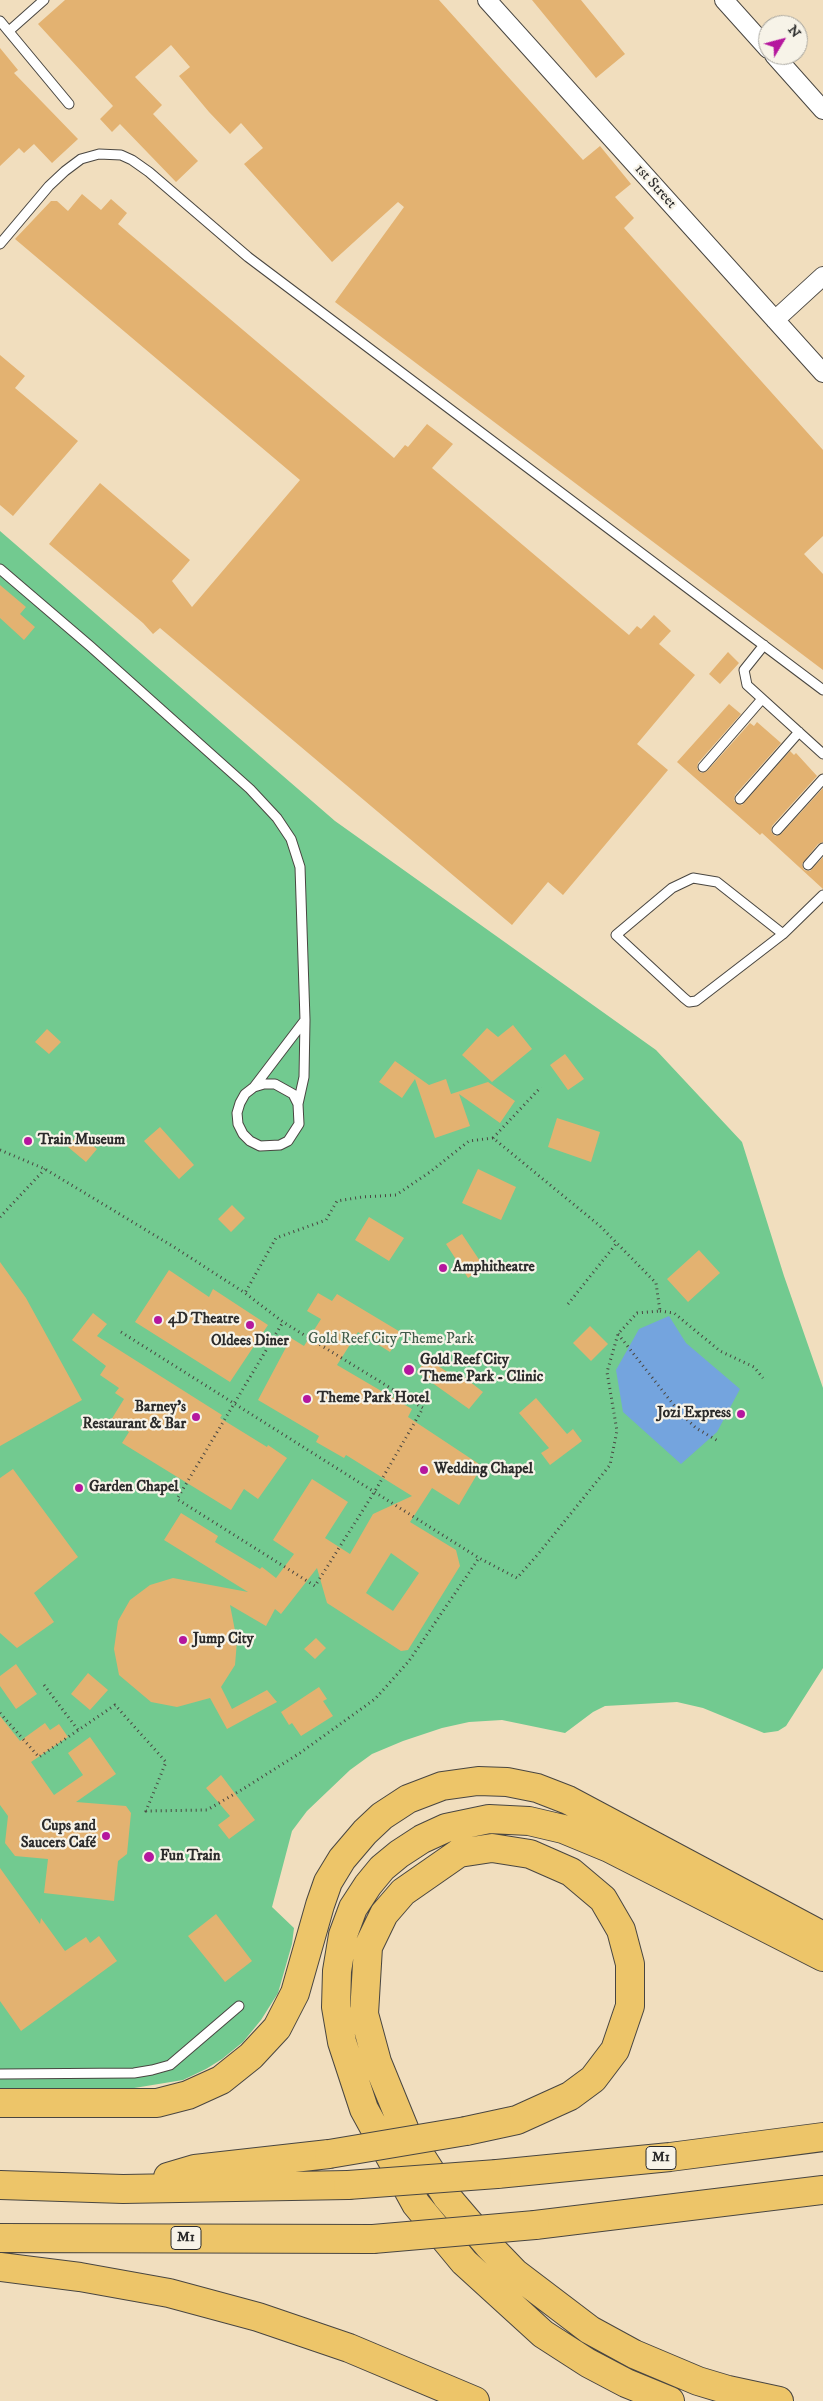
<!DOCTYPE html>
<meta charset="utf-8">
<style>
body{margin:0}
#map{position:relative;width:823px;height:2401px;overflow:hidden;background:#f1debe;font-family:"IM FELL DW Pica",serif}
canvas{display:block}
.north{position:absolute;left:758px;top:15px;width:50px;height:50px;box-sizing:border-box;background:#f7f3e8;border:1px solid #a5a39c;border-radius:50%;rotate:53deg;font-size:14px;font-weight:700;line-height:20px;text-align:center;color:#2b2b2b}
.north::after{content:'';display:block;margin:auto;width:18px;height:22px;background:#b5179e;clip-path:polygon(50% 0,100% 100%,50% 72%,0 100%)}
</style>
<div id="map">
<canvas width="823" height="2401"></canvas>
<div class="north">N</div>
</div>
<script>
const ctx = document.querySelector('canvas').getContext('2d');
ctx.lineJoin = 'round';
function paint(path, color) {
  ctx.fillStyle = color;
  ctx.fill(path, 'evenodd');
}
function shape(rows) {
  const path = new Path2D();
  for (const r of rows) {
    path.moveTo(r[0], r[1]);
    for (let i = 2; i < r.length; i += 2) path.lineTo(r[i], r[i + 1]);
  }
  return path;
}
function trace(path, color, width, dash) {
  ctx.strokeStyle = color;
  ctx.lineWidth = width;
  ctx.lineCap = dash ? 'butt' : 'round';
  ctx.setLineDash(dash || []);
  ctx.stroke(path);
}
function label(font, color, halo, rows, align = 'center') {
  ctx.font = font + ' "IM FELL DW Pica",serif';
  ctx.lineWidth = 4.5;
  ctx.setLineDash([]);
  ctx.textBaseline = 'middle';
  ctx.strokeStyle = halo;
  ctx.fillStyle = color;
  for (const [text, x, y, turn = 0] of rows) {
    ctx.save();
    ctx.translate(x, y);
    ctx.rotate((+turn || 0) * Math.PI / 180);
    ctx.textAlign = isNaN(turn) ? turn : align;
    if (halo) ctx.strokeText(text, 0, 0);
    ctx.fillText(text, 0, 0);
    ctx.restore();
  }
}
const green = shape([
 [0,531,335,821,656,1050,742,1142,784,1276,823,1388,823,1668,786,1726,778,1731,764,1733,703,1708,677,1702,605,1706,593,1712,565,1733,502,1720,469,1722,442,1728,403,1741,372,1754,350,1770,307,1811,292,1831,272,1907,294,1928,292,1944,278,1993,261,2020,243,2042,222,2059,206,2069,183,2080,128,2089,0,2089]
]);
const water = shape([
 [669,1316,686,1343,740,1389,717,1432,681,1464,623,1412,616,1370,639,1329]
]);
const building = shape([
 [65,0,439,0,583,160,600,146,631,184,615,197,634,218,624,228,823,450,823,536,804,554,823,574,823,670,335,302,404,207,398,202,332,262,244,164,263,148,241,123,230,134,209,112,179,76,190,67,171,45,135,77,162,105,153,114,198,161,176,182,120,124,112,132,100,119,113,106,38,24],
 [532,0,581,0,625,54,596,78],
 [0,48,18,70,14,73,78,139,52,163,34,144,24,153,19,148,0,166],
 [82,194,101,210,111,199,127,213,118,224,394,458,405,445,408,447,427,424,453,444,432,468,629,635,637,626,641,629,654,615,671,631,659,644,695,675,637,744,668,770,563,895,548,882,512,925,160,628,153,634,143,623,49,544,100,483,190,560,172,581,192,607,300,480,15,239,51,201,57,201,68,211],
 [0,355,25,376,15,388,78,441,13,516,0,505],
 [0,585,26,607,20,614,35,627,24,640,0,618],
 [728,652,739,663,720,684,709,674],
 [729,704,741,714,698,763,697,769,701,773,707,771,750,723,754,726,757,722,781,743,735,795,734,801,742,805,790,751,794,755,796,753,817,776,772,826,771,831,775,836,781,834,823,788,823,842,818,844,802,864,804,870,810,871,823,857,823,889,762,833,760,835,677,762],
 [513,1025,532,1049,492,1082,462,1055,487,1028,498,1037],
 [47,1029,61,1042,49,1054,35,1042],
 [565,1054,584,1079,568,1090,550,1065],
 [395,1061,429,1085,446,1079,451,1094,488,1082,515,1101,500,1123,459,1094,470,1126,435,1138,415,1079,402,1098,379,1082],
 [557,1118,600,1132,591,1162,548,1147],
 [160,1127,194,1165,179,1179,144,1141],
 [78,1134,97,1149,86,1162,68,1147],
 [478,1169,516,1187,501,1220,462,1203],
 [232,1205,245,1218,231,1232,218,1219],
 [369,1217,404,1238,389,1261,355,1240],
 [462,1234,484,1267,468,1278,446,1244],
 [699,1250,720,1273,688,1302,667,1279],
 [0,1262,26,1298,82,1400,0,1446],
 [169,1270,209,1297,213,1289,268,1325,230,1382,135,1322],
 [318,1293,332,1301,337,1294,402,1333,390,1352,358,1332,337,1365,412,1409,408,1417,482,1466,459,1505,432,1488,410,1522,456,1550,460,1566,408,1650,401,1651,327,1603,317,1568,281,1614,275,1609,266,1626,230,1605,237,1641,235,1665,221,1687,232,1709,267,1690,277,1702,227,1729,210,1698,177,1707,151,1702,119,1675,114,1649,118,1621,130,1600,150,1585,173,1578,248,1592,164,1540,181,1513,218,1536,215,1542,260,1569,262,1567,276,1578,294,1554,273,1540,312,1479,348,1502,325,1538,350,1554,373,1514,412,1496,346,1455,344,1458,316,1442,319,1436,258,1400,291,1338,304,1346,321,1319,307,1311],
 [391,1553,419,1573,393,1611,366,1593],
 [93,1313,107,1324,97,1336,222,1415,220,1418,267,1447,268,1445,287,1458,258,1499,244,1489,231,1510,122,1443,129,1432,111,1420,124,1399,115,1393,119,1388,100,1375,106,1366,72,1340],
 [590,1326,608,1344,591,1361,573,1343],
 [427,1358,460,1381,464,1377,483,1392,469,1409,417,1372],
 [536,1398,567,1434,573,1429,582,1441,550,1465,541,1453,549,1448,519,1413],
 [13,1469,78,1557,34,1593,54,1622,17,1648,0,1633,0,1478],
 [316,1638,326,1648,315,1659,304,1649],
 [16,1664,37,1694,16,1709,0,1686,0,1676],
 [88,1673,108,1690,90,1710,71,1694],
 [319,1687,327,1699,323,1701,333,1716,301,1736,292,1723,289,1725,281,1712],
 [0,1716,20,1741,45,1723,50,1730,59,1724,68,1737,31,1762,54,1795,83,1775,68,1753,90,1737,116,1774,76,1802,126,1806,131,1813,127,1854,118,1861,114,1901,44,1893,48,1859,15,1856,5,1843,8,1816,0,1805],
 [221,1775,255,1820,229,1839,218,1825,230,1816,206,1788],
 [0,1868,40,1924,41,1918,65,1951,86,1937,90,1943,99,1936,117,1961,21,2031,0,2001],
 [216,1914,252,1961,225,1982,188,1936]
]);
const path = shape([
 [493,1138,541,1087],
 [0,1150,45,1169,174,1247,245,1293,283,1322,423,1408,375,1491,315,1586,177,1499,283,1322],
 [0,1217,45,1169],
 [568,1304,616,1244],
 [660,1311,674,1313,720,1351,754,1367,763,1378],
 [121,1332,479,1558],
 [618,1334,680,1413,696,1428,718,1441],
 [44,1685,78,1730],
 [0,1713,39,1757,115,1705,166,1762,146,1811,207,1810,243,1789,300,1753,375,1699,409,1661,479,1558,517,1578,539,1553,610,1465,617,1431,607,1372,618,1334,637,1313,660,1311,656,1283,600,1226,493,1138,469,1141,430,1172,396,1195,362,1197,337,1201,326,1220,276,1238,245,1293]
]);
const service = shape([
 [0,21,69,104],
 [9,31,44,0],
 [0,244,49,186,65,171,81,159,99,154,121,155,132,160,149,172,248,257,823,690],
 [0,569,90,646,250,789,277,818,291,839,300,867,305,1020,304,1077,298,1104],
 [764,645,744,670,747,685,823,754],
 [703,767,762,699],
 [740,799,799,732],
 [777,830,823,779],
 [808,865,823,848],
 [783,934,717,882,693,878,672,888,616,935,684,998,689,1002,696,1001,783,934,823,895],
 [254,1087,264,1084,275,1084,293,1094,298,1104,299,1124,288,1141,280,1145,260,1146,250,1141,243,1134,238,1124,237,1113,240,1103,245,1094,254,1087,305,1020],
 [0,2074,134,2073,152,2070,170,2065,239,2006]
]);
const minor = shape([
 [487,0,823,373],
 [724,0,768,49],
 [774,55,823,110],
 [775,320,823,276]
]);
const motorway = shape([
 [0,2103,157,2103,188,2095,221,2080,251,2056,277,2028,295,1993,320,1905,328,1882,342,1859,365,1832,382,1816,408,1799,442,1786,478,1781,507,1782,537,1788,568,1800,823,1936],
 [466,2131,517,2120,570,2096,593,2079,615,2050,630,2006,630,1964,621,1930,603,1899,571,1872,530,1854,492,1848,459,1853,403,1892,384,1914,368,1947,364,2014,377,2062,406,2133,447,2197,488,2245,515,2273,590,2330,634,2354,698,2381,728,2390,779,2401],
 [497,2174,670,2157,823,2137],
 [168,2177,195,2169,329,2154],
 [0,2185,123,2189,348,2185],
 [535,2225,823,2190],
 [0,2238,373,2239],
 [0,2267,80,2277,169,2293,258,2317,349,2348,475,2401],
 [670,2401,626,2383,588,2363,543,2334,464,2262,416,2204,364,2109,342,2042,336,2007,337,1971,343,1935,353,1908,368,1885,382,1868,399,1854,422,1839,446,1828,489,1819,529,1821,563,1829,609,1848,823,1957]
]);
const motorwayBridge = shape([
 [329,2154,466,2131],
 [348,2185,497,2174],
 [373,2239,535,2225]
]);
const markers = [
 [28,1141,5,"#b5179e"],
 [443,1268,5,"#b5179e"],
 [158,1320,5,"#b5179e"],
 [250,1325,5,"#b5179e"],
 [409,1370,6,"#b5179e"],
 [307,1399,5,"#b5179e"],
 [741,1414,5,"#b5179e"],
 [196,1417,5,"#b5179e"],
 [424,1470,5,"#b5179e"],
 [79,1488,5,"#b5179e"],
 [183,1640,5,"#b5179e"],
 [106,1836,5,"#b5179e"],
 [149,1857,6,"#b5179e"]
];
const shields = [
 [661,2158,30],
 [186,2238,30]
];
const shieldNames = [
 ["M1",661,2158],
 ["M1",186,2238]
];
const streetNames = [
 ["1st Street",655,187,48]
];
const poiNames = [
 ["Train Museum",38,1141],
 ["Amphitheatre",453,1268],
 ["4D Theatre",168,1320],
 ["Oldees Diner",250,1342,"center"],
 ["Gold Reef City",420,1361],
 ["Theme Park - Clinic",420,1378],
 ["Theme Park Hotel",317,1399],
 ["Barney's",186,1408,"right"],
 ["Restaurant & Bar",186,1425,"right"],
 ["Jozi Express",731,1414,"right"],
 ["Wedding Chapel",434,1470],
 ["Garden Chapel",89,1488],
 ["Jump City",193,1640],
 ["Cups and",96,1827,"right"],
 ["Saucers Café",96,1844,"right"],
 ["Fun Train",160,1857]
];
const parkNames = [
 ["Gold Reef City Theme Park",391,1340]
];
paint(green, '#72ca90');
paint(water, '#74a4de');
paint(building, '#e3b271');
trace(service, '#494641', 11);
trace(minor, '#494641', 20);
trace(motorway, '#494641', 30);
trace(path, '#494641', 3, [1, 4]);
trace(service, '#fff', 9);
trace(minor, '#fff', 18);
trace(motorway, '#edc569', 28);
trace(motorwayBridge, '#494641', 30, []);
trace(motorwayBridge, '#edc569', 28);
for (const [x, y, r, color] of markers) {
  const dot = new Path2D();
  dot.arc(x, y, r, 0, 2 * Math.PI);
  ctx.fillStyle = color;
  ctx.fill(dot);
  trace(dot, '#f7f3e8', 2);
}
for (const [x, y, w] of shields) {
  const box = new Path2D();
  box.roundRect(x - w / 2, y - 11.5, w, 23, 4);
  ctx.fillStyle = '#f7f3e8';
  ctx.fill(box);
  trace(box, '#2b2b2b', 1);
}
label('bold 14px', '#2b2b2b', null, shieldNames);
label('15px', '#2b2b2b', '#f7f3e8', streetNames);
label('bold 15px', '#2b2b2b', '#f7f3e8', poiNames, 'left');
label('15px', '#405b49', '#f7f3e8', parkNames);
</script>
